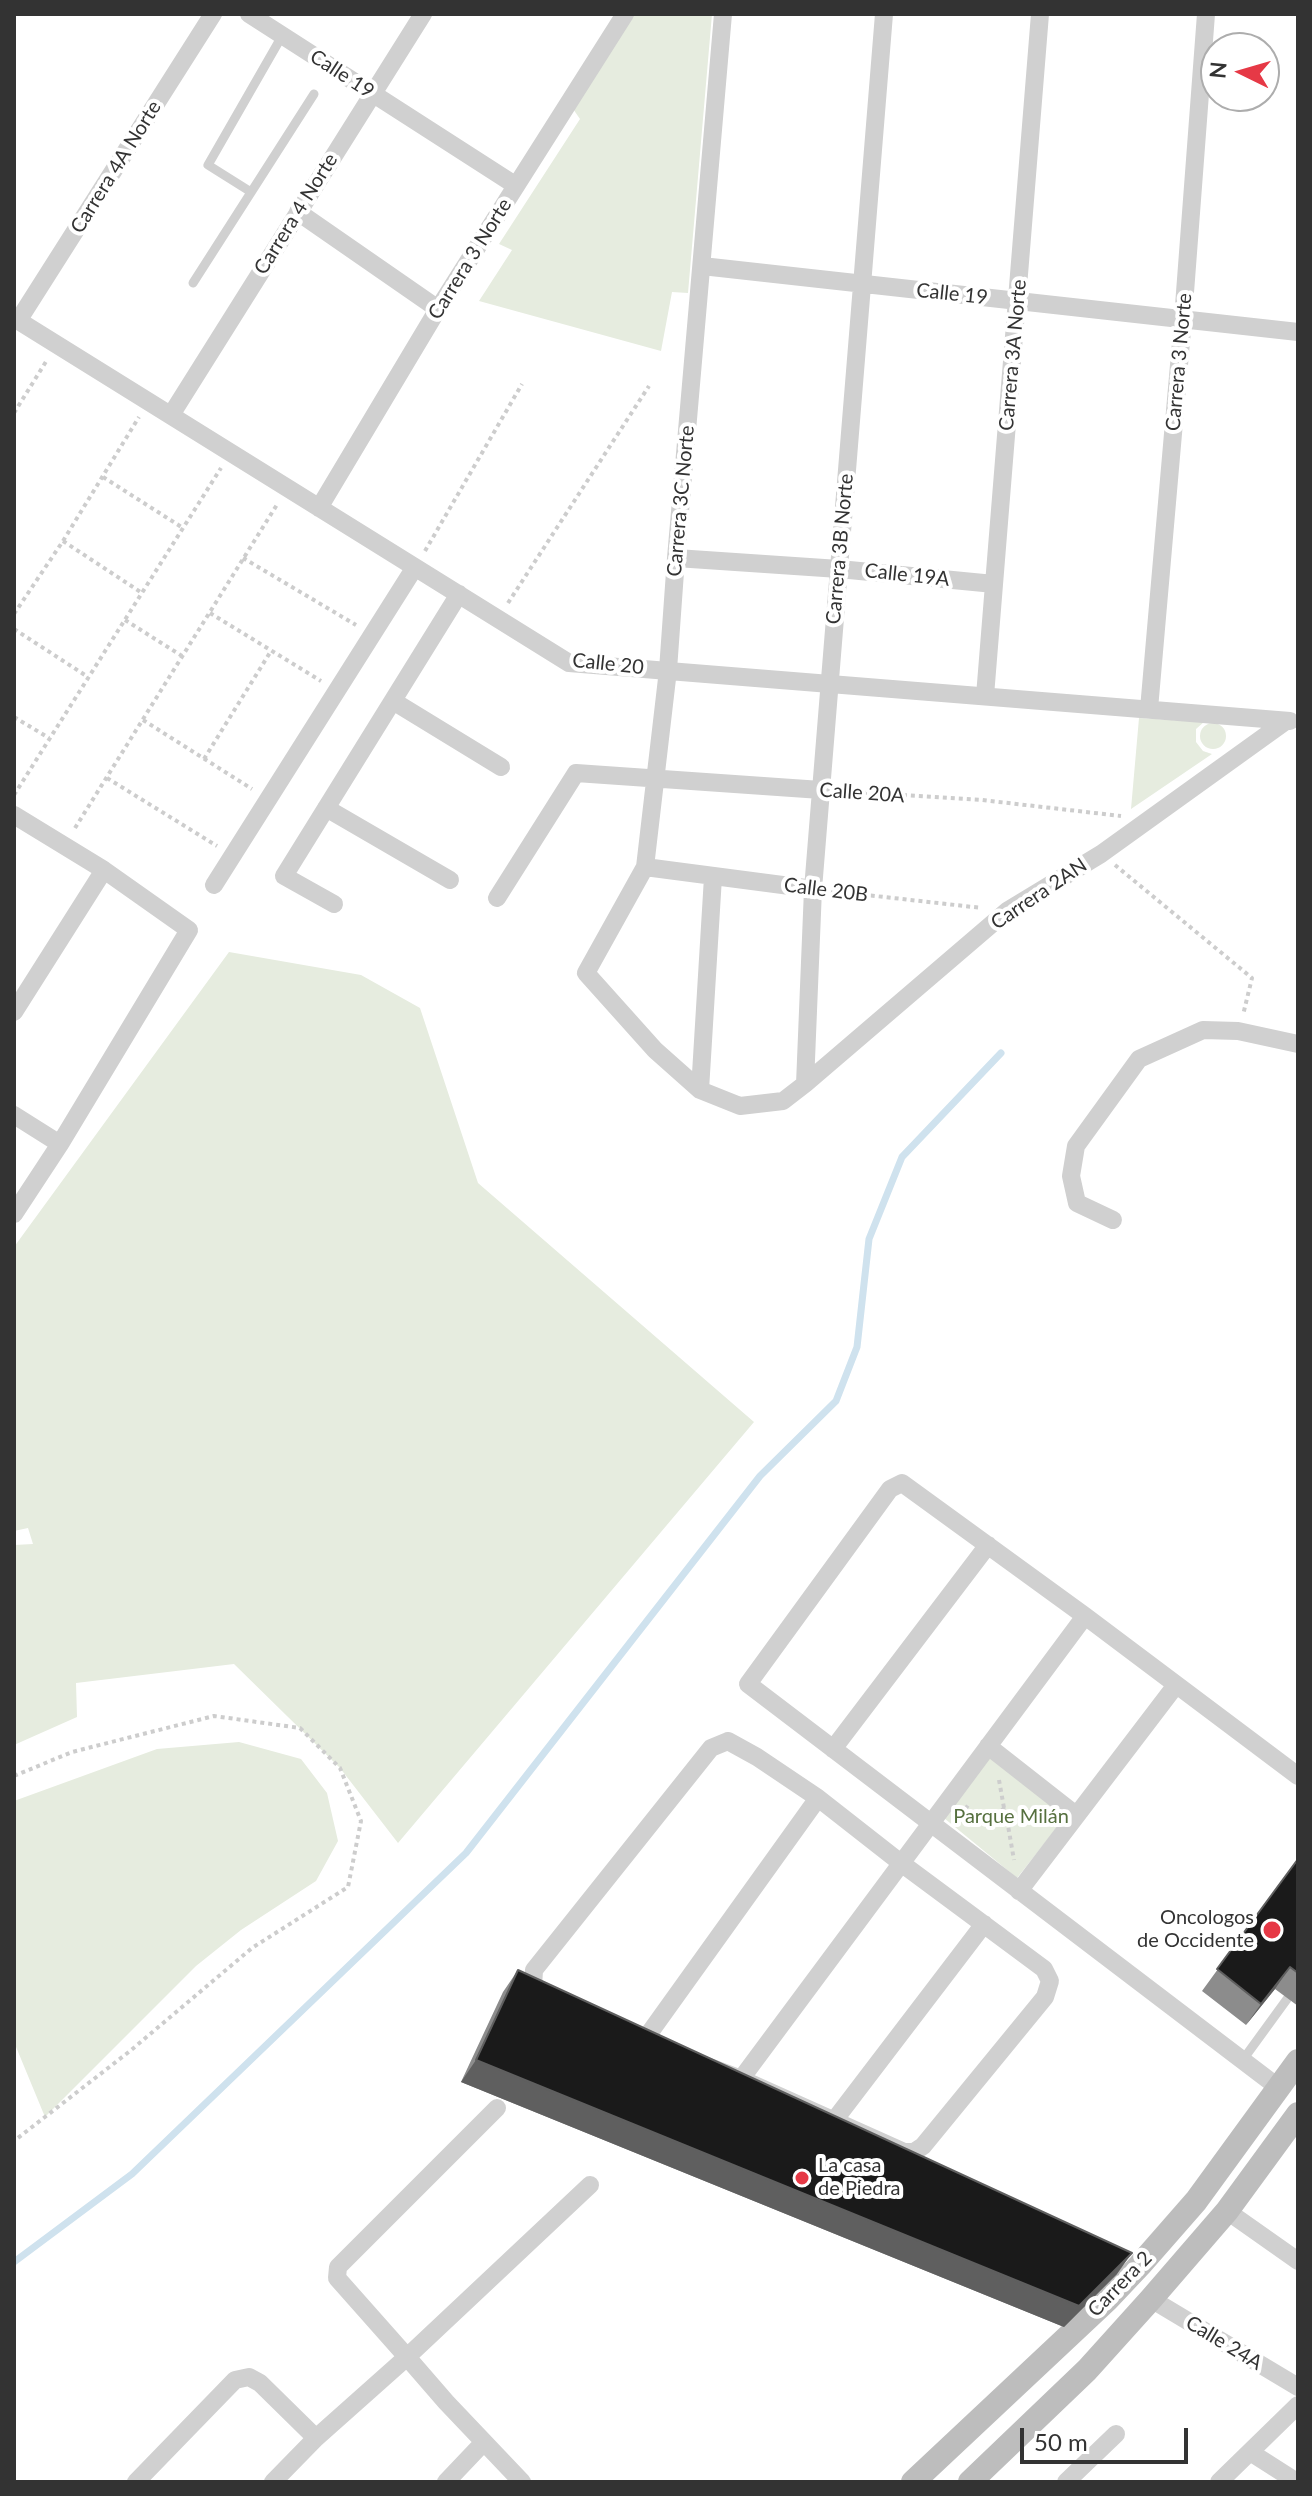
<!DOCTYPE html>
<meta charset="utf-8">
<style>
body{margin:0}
#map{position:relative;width:1312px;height:2496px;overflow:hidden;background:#fff;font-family:Lato,sans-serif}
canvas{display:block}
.frame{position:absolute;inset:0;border:16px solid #333;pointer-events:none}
.north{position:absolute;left:1200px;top:32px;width:80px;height:80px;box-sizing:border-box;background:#fff;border:2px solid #adadad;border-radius:50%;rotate:275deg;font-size:22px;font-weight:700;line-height:32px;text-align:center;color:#333}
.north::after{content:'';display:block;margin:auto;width:28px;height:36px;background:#e63946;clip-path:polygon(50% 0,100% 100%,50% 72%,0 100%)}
.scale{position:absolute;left:1020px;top:2428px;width:168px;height:36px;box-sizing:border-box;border:4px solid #333;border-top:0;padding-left:10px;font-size:24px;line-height:28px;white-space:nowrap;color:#333;-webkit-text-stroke:6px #fff;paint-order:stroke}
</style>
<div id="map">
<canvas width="1312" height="2496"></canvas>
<div class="frame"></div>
<div class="north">N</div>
<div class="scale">50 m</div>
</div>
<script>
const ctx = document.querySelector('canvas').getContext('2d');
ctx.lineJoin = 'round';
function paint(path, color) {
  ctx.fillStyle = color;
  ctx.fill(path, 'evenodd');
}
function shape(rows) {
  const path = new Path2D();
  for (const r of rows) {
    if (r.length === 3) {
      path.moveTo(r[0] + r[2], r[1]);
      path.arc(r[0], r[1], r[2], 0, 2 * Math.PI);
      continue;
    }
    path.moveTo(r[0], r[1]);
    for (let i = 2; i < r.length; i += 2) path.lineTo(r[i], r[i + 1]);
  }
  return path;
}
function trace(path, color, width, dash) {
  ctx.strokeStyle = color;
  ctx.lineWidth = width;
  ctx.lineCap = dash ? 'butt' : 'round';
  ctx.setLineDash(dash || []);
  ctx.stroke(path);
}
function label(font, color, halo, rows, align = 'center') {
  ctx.font = font + ' Lato,sans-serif';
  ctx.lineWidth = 8;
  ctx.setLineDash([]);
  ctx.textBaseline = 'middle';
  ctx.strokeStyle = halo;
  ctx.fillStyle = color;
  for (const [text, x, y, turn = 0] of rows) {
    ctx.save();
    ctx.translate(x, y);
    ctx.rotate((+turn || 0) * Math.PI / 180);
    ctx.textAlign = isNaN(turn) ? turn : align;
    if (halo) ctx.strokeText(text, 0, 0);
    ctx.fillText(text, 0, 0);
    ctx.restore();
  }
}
const green = shape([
 [634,14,712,14,688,293,672,292,661,351,479,301,512,250,499,244,580,119,571,106],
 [1139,718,1204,722,1196,729,1196,742,1203,751,1212,754,1131,809],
 [1213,736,13],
 [229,952,361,975,420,1008,478,1183,754,1422,398,1843,340,1768,234,1664,76,1683,77,1717,14,1745,14,1545,33,1544,28,1528,14,1531,14,1247],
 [239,1742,301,1759,327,1793,338,1841,316,1881,241,1930,196,1966,45,2117,14,2042,14,1801,157,1749],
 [993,1750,1071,1810,1017,1878,944,1818]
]);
const stream = shape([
 [14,2262,132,2174,466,1853,760,1476,836,1401,857,1347,869,1239,902,1157,1001,1053]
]);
const path = shape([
 [14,413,47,360],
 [103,477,183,528],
 [63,541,142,593],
 [425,551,522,384],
 [243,558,356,625],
 [508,603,649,386],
 [210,613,321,681],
 [14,614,63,541,139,417],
 [125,620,182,656],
 [14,629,88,677],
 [14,717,49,738],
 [143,720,252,789],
 [204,759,271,651],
 [107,778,217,846],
 [839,791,982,800,1121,816],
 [14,795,221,468],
 [75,828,278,503],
 [1115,865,1252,978,1243,1015],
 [831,891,982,908],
 [14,1776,72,1752,214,1716,300,1728,340,1768,361,1821,348,1887,252,1948,130,2051,14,2141],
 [999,1780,1004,1808],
 [965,1806,981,1818,999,1815],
 [1005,1815,6],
 [1011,1814,1038,1810],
 [1007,1820,1014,1860]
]);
const lane = shape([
 [251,192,208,165,282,36],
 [193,283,314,94],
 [1242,2061,1298,1984]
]);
const street = shape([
 [249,14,515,185],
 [723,14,676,558,668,670,645,867,586,973,655,1050,700,1090,740,1106,783,1101,805,1084,1007,911,1101,854,1286,721],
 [298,212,438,309],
 [702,266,1298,332],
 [14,318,569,663,1290,721],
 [18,321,213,14],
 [171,415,423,14],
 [319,508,438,309,625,14],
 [676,558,839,569,994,584],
 [985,696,1040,14],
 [393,701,501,767],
 [1149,709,1183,319,1206,14],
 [326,808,450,880],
 [14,815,104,870,189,930,60,1144],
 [645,867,813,889],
 [214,885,415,567],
 [497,898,576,773,821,790],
 [334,904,284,876,459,594],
 [14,1012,104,870],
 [805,1084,813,889,884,14],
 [700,1090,713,877],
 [14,1115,60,1144,14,1214],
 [1113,1220,1077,1203,1071,1176,1076,1146,1139,1059,1203,1030,1238,1031,1298,1044],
 [728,1741,757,1757,818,1798,901,1863,1044,1969,1050,1981,1045,1997,923,2146,914,2152,904,2152,741,2079,545,2005,533,1988,534,1970,711,1748,728,1741],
 [988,1746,1076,1815],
 [833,1749,988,1545],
 [1019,1891,1176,1685],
 [643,2042,818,1798],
 [741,2079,1085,1616],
 [1279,2088,748,1684,890,1489,902,1483,1085,1616,1298,1776],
 [497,2108,338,2267,337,2278,407,2357,590,2185],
 [833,2122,984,1924],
 [1227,2211,1298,2261],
 [1151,2299,1298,2387],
 [1250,2452,1297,2482],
 [136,2482,235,2380,249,2377,260,2383,316,2438],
 [273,2482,316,2438,407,2357,446,2402,522,2482],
 [446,2482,484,2442],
 [1066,2482,1116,2434],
 [1219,2482,1298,2405]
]);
const secondary = shape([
 [913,2482,1107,2300,1140,2265,1196,2201,1298,2061],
 [970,2482,1087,2370,1151,2299,1227,2211,1298,2114]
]);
const wall = shape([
 [1298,1859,1298,2006,1275,1989,1246,2025,1202,1991],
 [518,1970,1117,2274,1064,2327,461,2082,503,1992]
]);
const shadedWall = shape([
 [1290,1967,1275,1989,1246,2025,1261,2004],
 [476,2060,1132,2253,1117,2274,1064,2327,461,2082]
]);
const building = shape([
 [1298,1859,1298,1973,1290,1967,1261,2004,1217,1969,1298,1859],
 [518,1970,1132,2253,1079,2306,476,2060,518,1970]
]);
const markers = [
 [1272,1930,10,"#e63946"],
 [802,2178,8,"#e63946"]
];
const streetNames = [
 ["Calle 19",342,74,33],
 ["Carrera 4A Norte",116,167,-58],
 ["Carrera 4 Norte",296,214,-58],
 ["Carrera 3 Norte",470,259,-58],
 ["Calle 19",952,294,6],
 ["Carrera 3A Norte",1013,355,-85],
 ["Carrera 3 Norte",1179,362,-85],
 ["Carrera 3C Norte",681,501,-85],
 ["Carrera 3B Norte",840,549,-85],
 ["Calle 19A",907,575,6],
 ["Calle 20",608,664,6],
 ["Calle 20A",862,793,4],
 ["Calle 20B",826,890,7],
 ["Carrera 2AN",1039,894,-34],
 ["Carrera 2",1120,2284,-46],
 ["Calle 24A",1224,2343,31]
];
const parkNames = [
 ["Parque Milán",1011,1817]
];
const poiNames = [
 ["Oncologos",1254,1918],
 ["de Occidente",1254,1941],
 ["La casa",818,2166,"left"],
 ["de Piedra",818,2189,"left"]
];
paint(green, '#e6ecdf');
trace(stream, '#cfe2ee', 7);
trace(path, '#cdcdcd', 4, [4, 4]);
trace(lane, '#d0d0d0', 9);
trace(street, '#d0d0d0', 18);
trace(secondary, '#bdbdbd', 24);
paint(wall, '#8c8c8c');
paint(shadedWall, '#5f5f5f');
paint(building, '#1a1a1a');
trace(building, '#5f5f5f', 2);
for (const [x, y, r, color] of markers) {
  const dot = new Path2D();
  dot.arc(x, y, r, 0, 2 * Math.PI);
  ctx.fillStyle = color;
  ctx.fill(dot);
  trace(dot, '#fff', 3);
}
label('20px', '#333', '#fff', streetNames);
label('20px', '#56703f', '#fff', parkNames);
label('20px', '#333', '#fff', poiNames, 'right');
</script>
